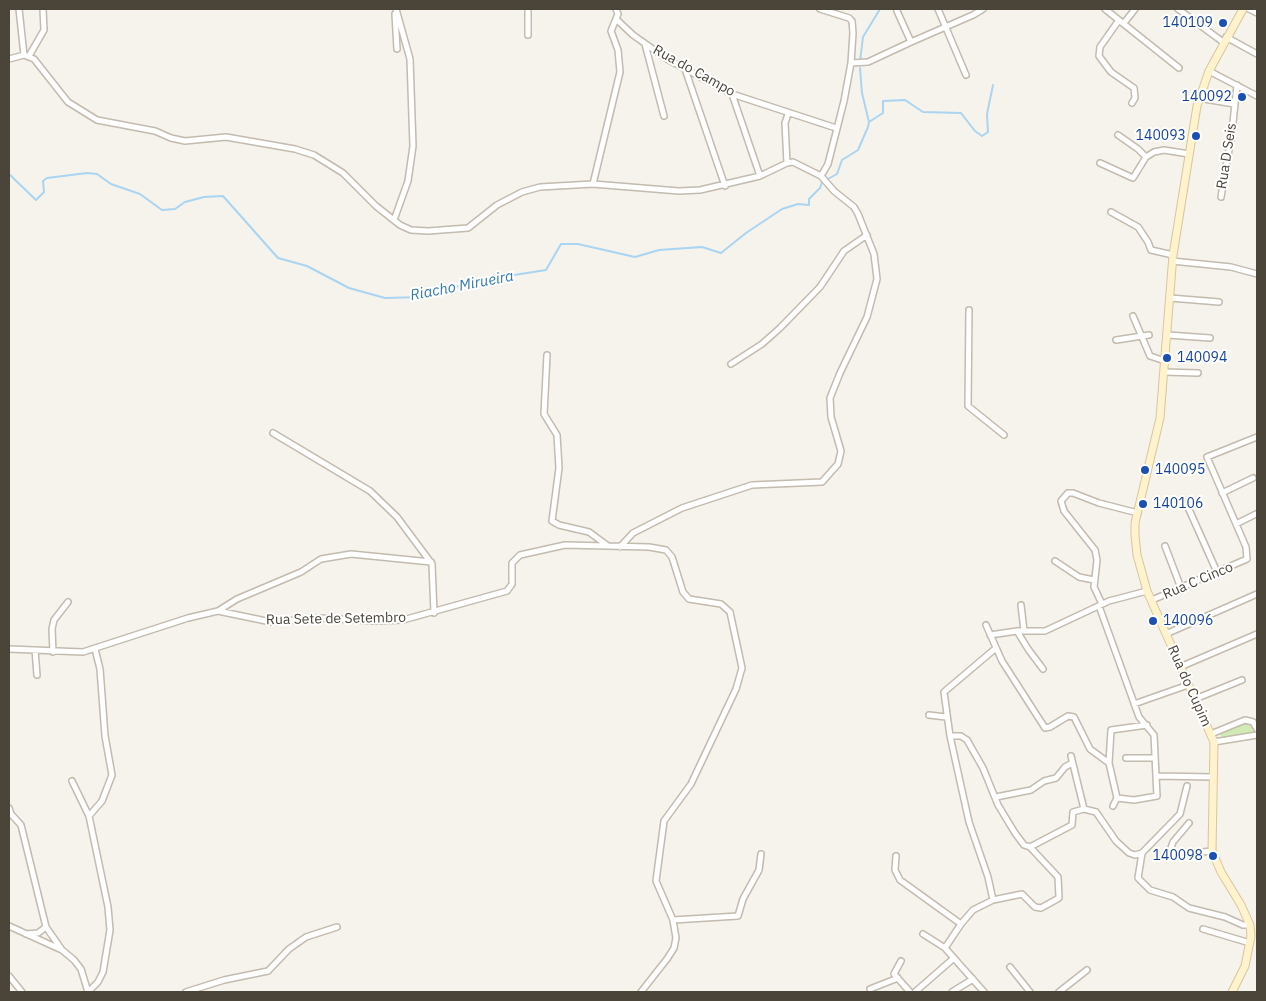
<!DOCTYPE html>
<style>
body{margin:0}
#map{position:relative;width:1266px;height:1001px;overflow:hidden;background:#f6f3ec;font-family:"IBM Plex Sans",sans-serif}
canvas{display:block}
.frame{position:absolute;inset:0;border:10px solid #4b4439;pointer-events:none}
</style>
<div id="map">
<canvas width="1266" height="1001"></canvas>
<div class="frame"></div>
</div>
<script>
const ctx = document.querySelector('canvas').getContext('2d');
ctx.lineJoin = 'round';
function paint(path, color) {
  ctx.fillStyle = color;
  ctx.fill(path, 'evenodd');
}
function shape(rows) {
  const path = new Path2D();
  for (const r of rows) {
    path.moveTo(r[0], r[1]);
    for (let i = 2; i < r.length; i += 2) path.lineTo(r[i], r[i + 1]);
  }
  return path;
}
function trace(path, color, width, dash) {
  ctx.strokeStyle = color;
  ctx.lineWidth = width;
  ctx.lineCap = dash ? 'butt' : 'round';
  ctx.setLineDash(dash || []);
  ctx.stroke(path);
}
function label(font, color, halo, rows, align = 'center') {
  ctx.font = font + ' "IBM Plex Sans",sans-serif';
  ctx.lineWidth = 4;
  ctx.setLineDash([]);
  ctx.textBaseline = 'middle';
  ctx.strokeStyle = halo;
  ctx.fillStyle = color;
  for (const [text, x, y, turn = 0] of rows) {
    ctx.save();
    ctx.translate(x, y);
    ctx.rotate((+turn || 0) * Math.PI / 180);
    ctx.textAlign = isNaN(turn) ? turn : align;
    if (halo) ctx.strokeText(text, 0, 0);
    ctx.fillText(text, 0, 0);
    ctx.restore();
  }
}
const green = shape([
 [1242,722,1253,724,1257,732,1222,738,1219,732]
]);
const stream = shape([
 [860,61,863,37,880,9],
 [869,122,883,113,883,101,905,100,923,112,961,113,975,131,982,136,988,132,987,114,993,85],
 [9,174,36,200,44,192,43,181,47,178,87,173,97,174,111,184,140,194,162,210,175,209,185,202,204,197,223,196,278,258,307,266,349,288,385,298,422,297,476,281,546,270,561,244,578,244,635,257,659,250,702,247,721,253,746,233,782,209,798,204,809,205,809,199,820,188,822,182],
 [828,179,837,174,842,160,858,150,868,127,869,122,862,93,860,68]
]);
const minor = shape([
 [19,9,24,55],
 [528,9,528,35],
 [820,9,849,18,852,21,853,33,851,63,844,101,828,164,821,176],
 [938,9,966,75],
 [1105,9,1179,68],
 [1178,9,1223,42],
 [1249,9,1257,13],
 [897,11,911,42,973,15,983,9],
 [395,14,397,49],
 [616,19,633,35,667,59,732,94,836,128],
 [1119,20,1100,47,1099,56,1111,72,1134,88,1135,98,1132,103],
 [1124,23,1135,9],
 [1226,37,1257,54],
 [645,44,664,116],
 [29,56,44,30,43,9],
 [9,59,24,55,34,59,68,102,97,120,155,131,171,138,185,141,226,137,295,149,314,155,343,173,376,206,400,225,411,230,428,231,468,228,497,205,522,192,540,187,593,184,679,191,700,190,760,176,787,163,793,162,821,176,834,191,854,207,858,214,874,254,877,279,867,317,840,373,830,398,831,417,841,451,838,464,822,482,752,485,682,508,633,533,620,547],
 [851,63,868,62,911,42],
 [685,69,725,186],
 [1209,71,1257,96],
 [732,94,760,176],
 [1199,98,1234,104],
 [1118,135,1138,149,1146,157],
 [787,163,785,123,788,114],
 [1100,163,1133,178,1146,157,1154,152,1164,150,1189,154],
 [593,184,620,72,618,50,611,31,618,14,616,9],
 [1221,197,1232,132,1237,85],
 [1111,212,1138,227,1148,242,1151,250,1173,255],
 [394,220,408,181,413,146,410,59,396,9],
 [1172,261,1231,267,1257,274],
 [1170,298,1219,302],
 [969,310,968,406,1004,435],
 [1133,316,1150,356,1165,361],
 [1168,335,1210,338],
 [1116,340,1149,335],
 [547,355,544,414,557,435,559,468,552,521,559,525,589,532,608,546],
 [731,364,762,344,780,328,820,287,844,251,867,235],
 [1164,372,1198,373],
 [273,433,370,491,397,517,432,564,434,613],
 [1222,493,1253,478],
 [1187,505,1217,572],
 [1236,524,1256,514],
 [1165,546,1181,588],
 [1055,561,1079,577,1094,580],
 [1152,600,1247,559,1246,547,1207,457,1257,437],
 [1102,604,1094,587,1097,560,1095,550,1064,511,1061,501,1068,493,1073,493,1099,503,1138,513],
 [1021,605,1024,631],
 [1099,606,1139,717,1154,735,1157,796,1134,800,1117,798],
 [218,611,237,599,301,572,321,559,351,554,431,562],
 [986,625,1002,661,1045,728,1050,727,1068,716,1074,717,1090,749,1109,763],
 [1017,631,1028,649,1043,669],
 [1166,634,1257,594],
 [990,635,1017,631,1045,631,1109,601,1147,591],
 [9,649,83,652,188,618,218,611,271,622,320,618,375,621,403,620,507,591,512,584,512,563,520,555,565,545,649,547,666,550,672,557,683,592,689,599,721,604,730,612,742,668,736,689,691,784,664,821,656,881,673,920,676,938,674,948,667,959,641,992],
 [35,650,37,675],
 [53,652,52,629,54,620,68,602],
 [1180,667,1257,634],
 [1195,699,1242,680],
 [1134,704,1188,685],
 [929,715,946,717],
 [1211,734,1245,720,1253,722,1257,729],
 [950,736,944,692,996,648],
 [1214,742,1257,735],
 [1071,756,1084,809],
 [1126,758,1155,758],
 [1157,776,1213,777],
 [72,781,89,816,108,907,110,930,103,972,98,982,88,992],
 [1187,786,1180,814,1142,853,1138,878,1150,890,1173,897,1189,908,1225,917,1243,925,1250,925],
 [996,797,1031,790,1044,781,1056,778,1065,767,1072,763],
 [1113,806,1117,798,1109,763,1111,730,1147,725],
 [9,808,11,814,21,825,46,927,62,950],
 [89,816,102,801,112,775,105,736,100,669,95,649],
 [1189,823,1173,842,1170,851,1172,855,1212,851],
 [1030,847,1072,825,1073,812,1084,809,1096,812,1116,841,1129,853,1135,855,1142,853],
 [896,856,895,870,900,880,961,924],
 [673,920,738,916,743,899,759,870,761,854],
 [9,926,62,950,74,960,81,969,88,992],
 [1203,929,1250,943],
 [26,934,38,933,46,927],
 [923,934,945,948],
 [901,961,894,974,910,992],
 [1010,967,1030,992],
 [9,976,22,992],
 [870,989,898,978],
 [186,992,224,980,268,971,289,949,306,937,337,927],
 [915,992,954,958],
 [952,992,973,979],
 [984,992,945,948,961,924,973,910,993,900,988,877,969,822,950,736,961,736,967,740,983,768,998,805,1015,833,1024,845,1030,847,1058,877,1059,898,1041,908,1035,907,1022,894,993,900],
 [1059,992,1087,970]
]);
const secondary = shape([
 [1232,992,1245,966,1251,936,1250,925,1241,905,1221,872,1212,851,1214,742,1147,591,1137,555,1135,535,1135,523,1160,418,1173,255,1197,106,1209,71,1243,9]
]);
const markers = [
 [1223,23,5,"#1a4fb4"],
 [1242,97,5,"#1a4fb4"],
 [1196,136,5,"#1a4fb4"],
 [1167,358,5,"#1a4fb4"],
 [1145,470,5,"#1a4fb4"],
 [1143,504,5,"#1a4fb4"],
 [1153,621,5,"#1a4fb4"],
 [1213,856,5,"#1a4fb4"]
];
const transitNames = [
 ["140109",1213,23],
 ["140092",1232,97],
 ["140093",1186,136],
 ["140094",1177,358,"left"],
 ["140095",1155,470,"left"],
 ["140106",1153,504,"left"],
 ["140096",1163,621,"left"],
 ["140098",1203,856]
];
const streetNames = [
 ["Rua do Campo",694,71,29],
 ["Rua D Seis",1227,156,-81],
 ["Rua C Cinco",1198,581,-23],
 ["Rua Sete de Setembro",336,619,-1],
 ["Rua do Cupim",1189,686,66]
];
const waterNames = [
 ["Riacho Mirueira",462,286,-11]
];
paint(green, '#d2eab5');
trace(stream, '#a9d4f2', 2);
trace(minor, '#c2bbae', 8);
trace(secondary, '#d6c79b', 9);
trace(minor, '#fff', 5);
trace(secondary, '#fff3cd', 7);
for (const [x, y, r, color] of markers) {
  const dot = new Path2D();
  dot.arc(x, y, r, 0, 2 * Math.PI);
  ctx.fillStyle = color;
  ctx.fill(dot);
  trace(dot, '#fff', 2);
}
label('14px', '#164399', '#fff', transitNames, 'right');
label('14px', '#4b4439', '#fff', streetNames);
label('italic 15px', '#2e7ab2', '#fff', waterNames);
</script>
